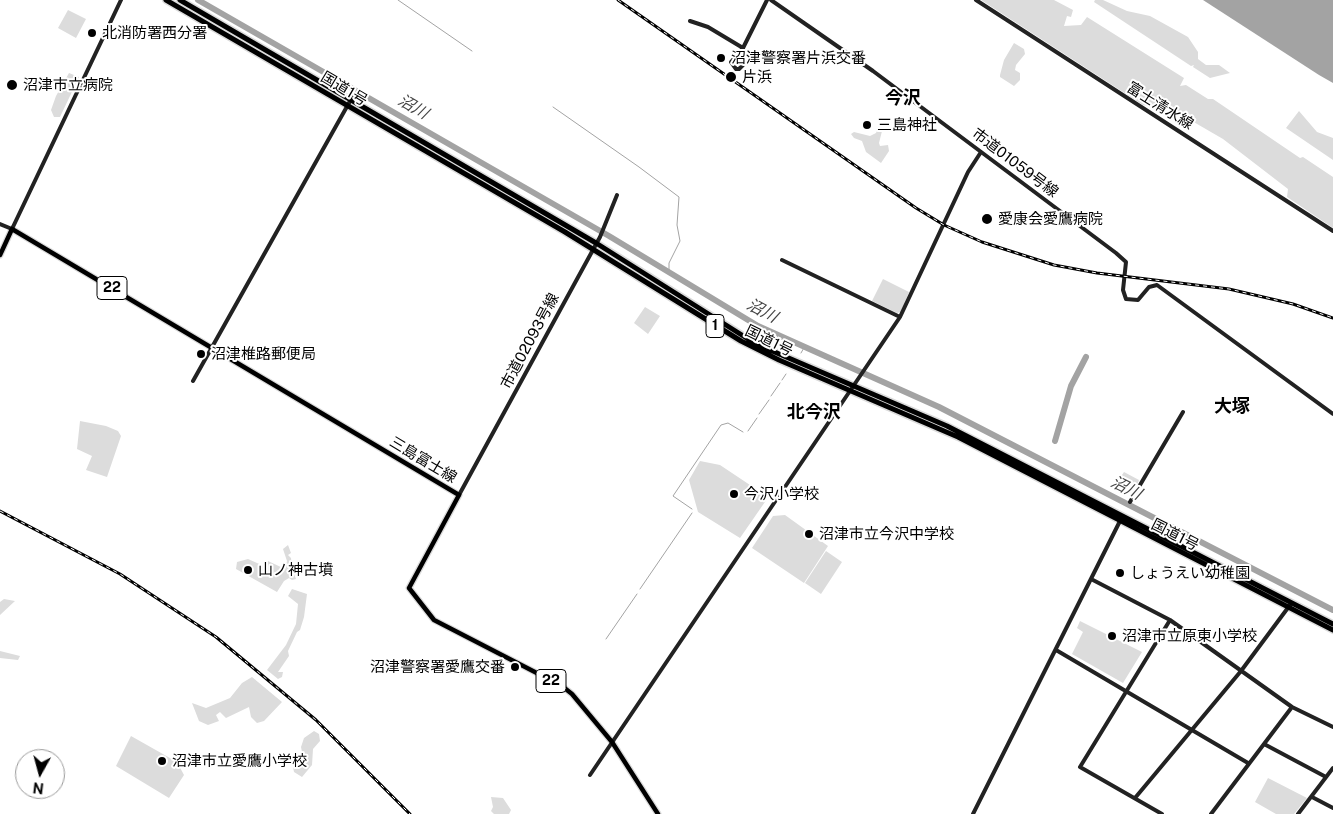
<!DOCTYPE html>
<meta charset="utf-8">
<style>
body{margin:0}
#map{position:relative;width:1333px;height:814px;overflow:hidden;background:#fff;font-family:"Public Sans",sans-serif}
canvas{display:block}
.north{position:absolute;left:15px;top:749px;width:50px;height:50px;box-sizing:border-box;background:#fff;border:1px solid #999;border-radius:50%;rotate:187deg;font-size:14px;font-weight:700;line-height:20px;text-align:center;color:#000}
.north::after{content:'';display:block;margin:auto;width:18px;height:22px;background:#000;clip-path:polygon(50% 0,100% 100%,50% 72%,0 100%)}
</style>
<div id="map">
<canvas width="1333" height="814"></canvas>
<div class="north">N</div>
</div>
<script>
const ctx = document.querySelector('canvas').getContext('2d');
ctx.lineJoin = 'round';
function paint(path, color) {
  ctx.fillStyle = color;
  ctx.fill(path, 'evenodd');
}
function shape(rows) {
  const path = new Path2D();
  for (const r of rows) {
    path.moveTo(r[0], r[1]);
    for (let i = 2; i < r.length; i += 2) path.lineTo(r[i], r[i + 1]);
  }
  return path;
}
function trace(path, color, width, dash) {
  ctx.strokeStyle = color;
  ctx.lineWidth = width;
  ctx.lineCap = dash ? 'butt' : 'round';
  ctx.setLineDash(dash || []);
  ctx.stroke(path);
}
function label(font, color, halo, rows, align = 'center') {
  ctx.font = font + ' "Public Sans","Noto Sans JP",sans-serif';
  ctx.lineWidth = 4;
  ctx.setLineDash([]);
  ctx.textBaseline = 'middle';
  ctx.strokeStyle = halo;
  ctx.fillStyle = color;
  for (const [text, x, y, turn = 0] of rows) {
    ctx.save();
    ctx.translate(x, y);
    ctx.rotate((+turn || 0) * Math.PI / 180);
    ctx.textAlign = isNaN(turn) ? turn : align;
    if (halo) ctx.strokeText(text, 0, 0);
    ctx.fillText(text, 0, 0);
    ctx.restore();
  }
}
const green = shape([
 [981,0,1054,0,1073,10,1071,17,1067,16,1064,26,1081,25,1087,17,1184,78,1180,86,1186,85,1208,99,1213,99,1300,158,1303,157,1333,177,1333,228,1287,197,1288,189,1223,139,1173,110,1143,105],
 [1095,0,1103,0,1127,11,1150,16,1188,37,1198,52,1198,59,1206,65,1219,65,1230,73,1210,78,1193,67,1194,65,1191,66,1094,2],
 [68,10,86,19,76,38,58,28],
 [1014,43,1024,49,1025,54,1016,65,1015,70,1020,73,1020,80,1014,86,1000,77,1000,75,1004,60],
 [69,73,79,77,60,117,54,117,51,110,56,96],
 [1299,111,1317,132,1333,138,1333,160,1286,128],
 [884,121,888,121,890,125,882,131,879,143,880,146,888,145,889,151,881,163,866,152,862,141,854,138,851,134,854,132,870,136,876,133,879,126],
 [883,279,909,292,901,312,897,313,872,301],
 [645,307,660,316,648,334,634,323],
 [80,421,106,426,118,431,121,436,107,477,86,470,92,456,77,449],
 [700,461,720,465,756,489,757,493,767,499,740,538,698,512,689,480],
 [1124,472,1139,480,1136,487,1120,478],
 [785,515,828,546,804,583,752,548,773,516],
 [288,545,291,553,288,555,291,558,292,569,297,571,294,574,296,579,292,580,289,578,284,581,277,592,236,569,237,562,248,559,266,567,268,561,285,569,287,561,283,549],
 [826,551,842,562,821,594,805,583],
 [292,589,307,594,304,617,300,630,297,632,288,651,289,656,278,672,283,672,282,677,278,679,267,670,286,645,296,624,298,604,288,596],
 [4,599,15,601,0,615,0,602],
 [1080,621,1142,652,1123,683,1072,654,1083,632,1077,628],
 [0,651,20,656,18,660,0,658],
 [252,677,282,702,264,721,257,723,251,717,249,707,226,718,220,712,216,715,219,721,208,725,199,721,192,703,206,708,230,698,242,683],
 [314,731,319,734,320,741,313,749,312,765,302,777,294,772,293,767,302,752,301,747,304,738],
 [131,736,177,762,184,775,169,798,116,766],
 [1268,778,1307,798,1294,814,1276,814,1255,802],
 [491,797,503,798,511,810,509,814,494,814,491,811,493,807]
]);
const water = shape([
 [1203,0,1333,0,1333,83,1319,75]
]);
const stream = shape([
 [398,0,472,51],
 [553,107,639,167,679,197,677,225,680,241,669,263,669,272],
 [801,353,805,346],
 [782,380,786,374],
 [771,396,780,383],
 [759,414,769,400],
 [748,431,757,418],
 [692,509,673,496,721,425,728,423,743,432],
 [640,589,692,513],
 [606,639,637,594]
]);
const river = shape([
 [198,0,609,236,758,326,939,407,1333,610],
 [1055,441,1071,386,1086,357]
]);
const secondary = shape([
 [771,0,873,71,1116,253,1126,262,1123,290,1126,299,1138,300,1149,287,1157,285,1333,414],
 [976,0,1333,231],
 [690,21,708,27,743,48],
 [743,48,743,65,739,69,736,69,731,62,743,48,767,0],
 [0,224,12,229,121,0],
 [782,260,900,317],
 [193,381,354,94],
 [459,495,600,237,617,195],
 [1130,502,1183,412],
 [1091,579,1170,620,1292,707,1333,727],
 [1056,650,1248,763],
 [1264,744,1326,777],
 [590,775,900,317,968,172,981,152],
 [1312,797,1333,808],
 [1135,798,1241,671,1290,605],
 [973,814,1120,521],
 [1162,814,1080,767,1170,620],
 [1211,814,1292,707],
 [1298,814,1333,768]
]);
const primary = shape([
 [0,255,12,229,459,495,409,588,434,620,562,686,572,694,612,742,658,814]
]);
const highway = shape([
 [166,0,565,232,741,341,779,360,958,437,1333,630],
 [180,0,596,243,756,344,947,426,1333,624]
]);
const rail = shape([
 [618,0,916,208,944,225,982,242,1054,265,1097,273,1229,289,1293,304,1333,318],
 [0,511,120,574,216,637,316,720,410,814]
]);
const markers = [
 [92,33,5,"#000"],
 [721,58,5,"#000"],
 [731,77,6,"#000"],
 [12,85,6,"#000"],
 [867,125,5,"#000"],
 [987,219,6,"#000"],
 [201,354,5,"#000"],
 [734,494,5,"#000"],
 [809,534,5,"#000"],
 [248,570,5,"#000"],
 [1120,573,5,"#000"],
 [1112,636,5,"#000"],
 [515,667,5,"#000"],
 [162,761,5,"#000"]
];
const shields = [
 [112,288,30],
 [715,326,18],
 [551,681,30]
];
const shieldNames = [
 ["22",112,288],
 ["1",715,326],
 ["22",551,681]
];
const poiNames = [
 ["北消防署西分署",102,33],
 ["沼津警察署片浜交番",731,58],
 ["片浜",742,77],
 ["沼津市立病院",23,85],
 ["三島神社",877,125],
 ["愛康会愛鷹病院",998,219],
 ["沼津椎路郵便局",211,354],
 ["今沢小学校",744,494],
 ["沼津市立今沢中学校",819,534],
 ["山ノ神古墳",258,570],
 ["しょうえい幼稚園",1130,573],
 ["沼津市立原東小学校",1122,636],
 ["沼津警察署愛鷹交番",505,667,"right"],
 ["沼津市立愛鷹小学校",172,761]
];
const streetNames = [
 ["国道1号",344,89,31],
 ["富士清水線",1160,106,32],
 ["市道01059号線",1015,163,37],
 ["市道02093号線",530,341,-62],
 ["国道1号",769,341,26],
 ["三島富士線",423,460,31],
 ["国道1号",1175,535,27]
];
const waterNames = [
 ["沼川",413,107,30],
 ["沼川",762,311,28],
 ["沼川",1126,488,27]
];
const quarterNames = [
 ["今沢",903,98],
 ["大塚",1232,406],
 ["北今沢",814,412]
];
paint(green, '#dcdcdc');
paint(water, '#a3a3a3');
trace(stream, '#a3a3a3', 1);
trace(river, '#a3a3a3', 6);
trace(primary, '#dbdbdb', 7);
trace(highway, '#dbdbdb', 8);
trace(secondary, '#222', 4);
trace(primary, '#000', 4.5);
trace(highway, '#000', 5);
trace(rail, '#000', 3);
trace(rail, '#fff', 1, [4]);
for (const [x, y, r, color] of markers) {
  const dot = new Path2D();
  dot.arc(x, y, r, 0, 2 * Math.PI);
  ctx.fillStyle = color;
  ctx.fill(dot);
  trace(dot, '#fff', 2);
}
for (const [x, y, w] of shields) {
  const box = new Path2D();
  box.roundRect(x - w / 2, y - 11.5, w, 23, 4);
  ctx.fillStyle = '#fff';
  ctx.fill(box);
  trace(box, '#000', 1);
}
label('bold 14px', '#000', null, shieldNames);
label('15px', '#000', '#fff', poiNames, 'left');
label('15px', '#000', '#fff', streetNames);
label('italic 16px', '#444', '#fff', waterNames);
label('bold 18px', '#000', '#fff', quarterNames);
</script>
